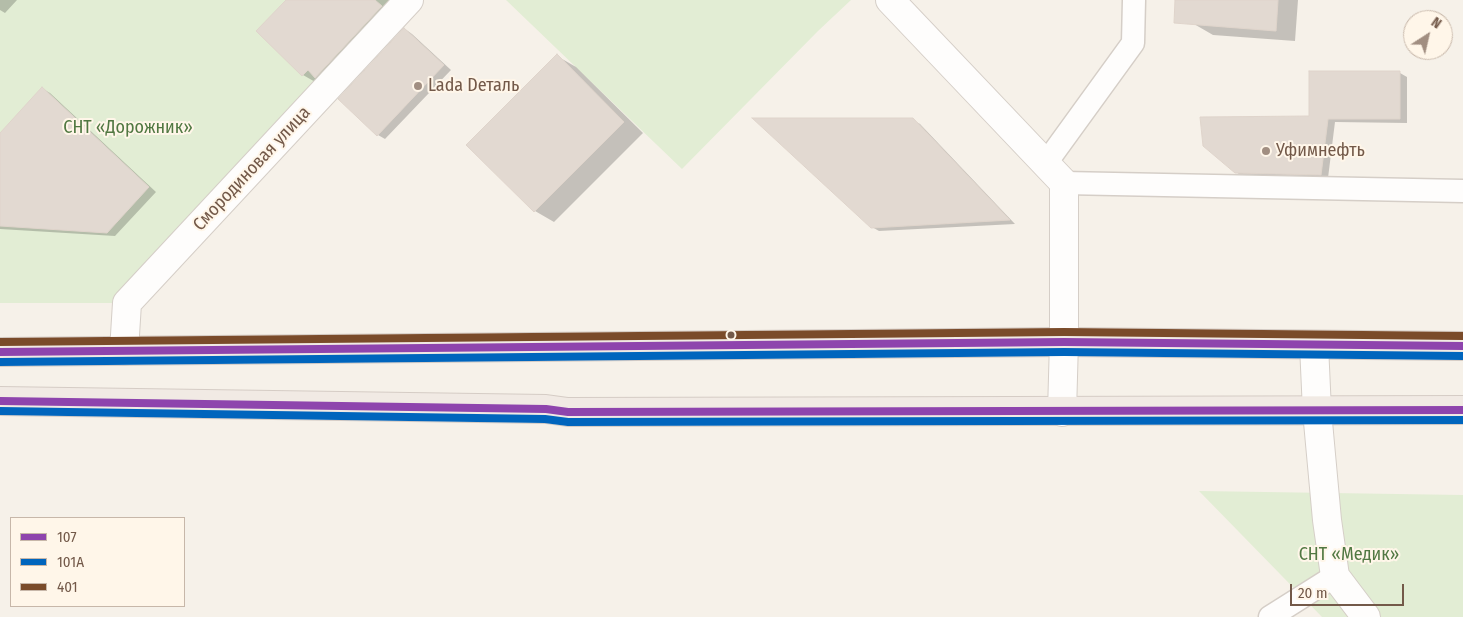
<!DOCTYPE html>
<meta charset="utf-8">
<style>
body{margin:0}
#map{position:relative;width:1463px;height:617px;overflow:hidden;background:#f6f1e9;font-family:"Fira Sans Condensed",sans-serif}
canvas{display:block}
.legend{position:absolute;left:10px;top:517px;width:175px;height:90px;box-sizing:border-box;background:#fff6e9;border:1px solid #c7b7a9;margin:0;padding:6px 9px;list-style:none;font-size:15px;color:#735949}
.legend li{display:flex;align-items:center;gap:10px;height:25px}
.legend b{width:25px;border:1px solid #c7b7a9}
.north{position:absolute;left:1403px;top:10px;width:50px;height:50px;box-sizing:border-box;background:#fff6e9;border:1px solid #c7b7a9;border-radius:50%;rotate:35deg;font-size:14px;font-weight:700;line-height:20px;text-align:center;color:#735949}
.north::after{content:'';display:block;margin:auto;width:18px;height:22px;background:#a18e81;clip-path:polygon(50% 0,100% 100%,50% 72%,0 100%)}
.scale{position:absolute;left:1290px;top:584px;width:114px;height:22px;box-sizing:border-box;border:2px solid #735949;border-top:0;padding-left:6px;font-size:15px;line-height:18px;white-space:nowrap;color:#735949;-webkit-text-stroke:4px #fff6e9;paint-order:stroke}
</style>
<div id="map">
<canvas width="1463" height="617"></canvas>
<ul class="legend">
<li><b style="height:6px;background:#8e44ad"></b>107</li>
<li><b style="height:6px;background:#0065bd"></b>101А</li>
<li><b style="height:6px;background:#7a4b2a"></b>401</li>
</ul>
<div class="north">N</div>
<div class="scale">20 m</div>
</div>
<script>
const ctx = document.querySelector('canvas').getContext('2d');
ctx.lineJoin = 'round';
function paint(path, color) {
  ctx.fillStyle = color;
  ctx.fill(path, 'evenodd');
}
function shape(rows) {
  const path = new Path2D();
  for (const r of rows) {
    path.moveTo(r[0], r[1]);
    for (let i = 2; i < r.length; i += 2) path.lineTo(r[i], r[i + 1]);
  }
  return path;
}
function trace(path, color, width, dash) {
  ctx.strokeStyle = color;
  ctx.lineWidth = width;
  ctx.lineCap = dash ? 'butt' : 'round';
  ctx.setLineDash(dash || []);
  ctx.stroke(path);
}
function label(font, color, halo, rows, align = 'center') {
  ctx.font = font + ' "Fira Sans Condensed",sans-serif';
  ctx.lineWidth = 4;
  ctx.setLineDash([]);
  ctx.textBaseline = 'middle';
  ctx.strokeStyle = halo;
  ctx.fillStyle = color;
  for (const [text, x, y, turn = 0] of rows) {
    ctx.save();
    ctx.translate(x, y);
    ctx.rotate((+turn || 0) * Math.PI / 180);
    ctx.textAlign = isNaN(turn) ? turn : align;
    if (halo) ctx.strokeText(text, 0, 0);
    ctx.fillText(text, 0, 0);
    ctx.restore();
  }
}
const green = shape([
 [0,0,421,0,137,303,0,303],
 [506,0,851,0,818,31,682,169],
 [1199,491,1463,495,1463,617,1322,617]
]);
const shadow = shape([
 [0,0,17,0,5,13,0,10],
 [288,0,394,0,317,83,303,75],
 [1196,0,1298,0,1295,41,1213,35,1194,24],
 [405,29,412,34,451,70,385,139,378,135,340,99],
 [557,56,576,67,643,133,554,222,535,211],
 [1400,73,1407,77,1407,123,1335,122,1328,178,1243,177,1236,172,1311,117],
 [43,89,50,93,156,192,115,236,0,229,0,135],
 [913,120,920,124,1015,224,879,231,872,227]
]);
const building = shape([
 [286,0,375,0,382,6,315,78,308,70,302,76,256,31,286,0],
 [1175,0,1278,0,1276,31,1174,23,1175,0],
 [404,28,444,65,377,136,338,99,404,28],
 [557,54,624,122,534,212,466,145,557,54],
 [1309,71,1400,71,1400,119,1328,119,1321,175,1235,173,1203,146,1200,117,1309,116,1309,71],
 [42,87,149,187,107,233,0,226,0,133,42,87],
 [752,118,913,118,1010,220,871,228,752,118]
]);
const service = shape([
 [1046,163,1133,43,1134,0],
 [1064,183,1463,191],
 [1270,617,1335,576]
]);
const minor = shape([
 [890,0,1064,183,1064,342,1062,412],
 [1314,345,1317,411,1327,520,1335,576,1366,617],
 [124,351,127,303,409,0]
]);
const trunk = shape([
 [0,352,1064,342,1463,346],
 [0,401,546,409,568,412,1463,410]
]);
const bus1 = shape([
 [0,352,1064,342,1463,346],
 [0,401,546,409,568,412,1463,410]
]);
const bus2 = shape([
 [0,362,1064,352,1463,356],
 [0,411,545,419,568,422,1463,420]
]);
const bus3 = shape([
 [0,342,1064,332,1463,336]
]);
const markers = [
 [418,86,5,"#a18e81"],
 [1266,151,5,"#a18e81"],
 [731,335,4.5,"#735949"]
];
const poiNames = [
 ["Lada Dеталь",428,86],
 ["Уфимнефть",1276,151]
];
const parkNames = [
 ["СНТ «Дорожник»",128,128],
 ["СНТ «Медик»",1349,555]
];
const streetNames = [
 ["Смородиновая улица",252,169,-47]
];
paint(green, '#e2edd4');
paint(shadow, '#0003');
paint(building, '#e2d9d1');
trace(building, '#dfd4cb', 1);
trace(service, '#d5cec7', 25);
trace(minor, '#d5cec7', 30);
trace(trunk, '#d5ccc5', 30);
trace(service, '#fefdfc', 22);
trace(minor, '#fefdfc', 28);
trace(trunk, '#f1eae4', 28);
trace(bus1, '#8e44ad', 8);
trace(bus2, '#0065bd', 8);
trace(bus3, '#7a4b2a', 8);
for (const [x, y, r, color] of markers) {
  const dot = new Path2D();
  dot.arc(x, y, r, 0, 2 * Math.PI);
  ctx.fillStyle = color;
  ctx.fill(dot);
  trace(dot, '#fff6e9', 2);
}
label('18px', '#735949', '#fff6e9', poiNames, 'left');
label('18px', '#517842', '#fff6e9', parkNames);
label('18px', '#735949', '#fff6e9', streetNames);
</script>
